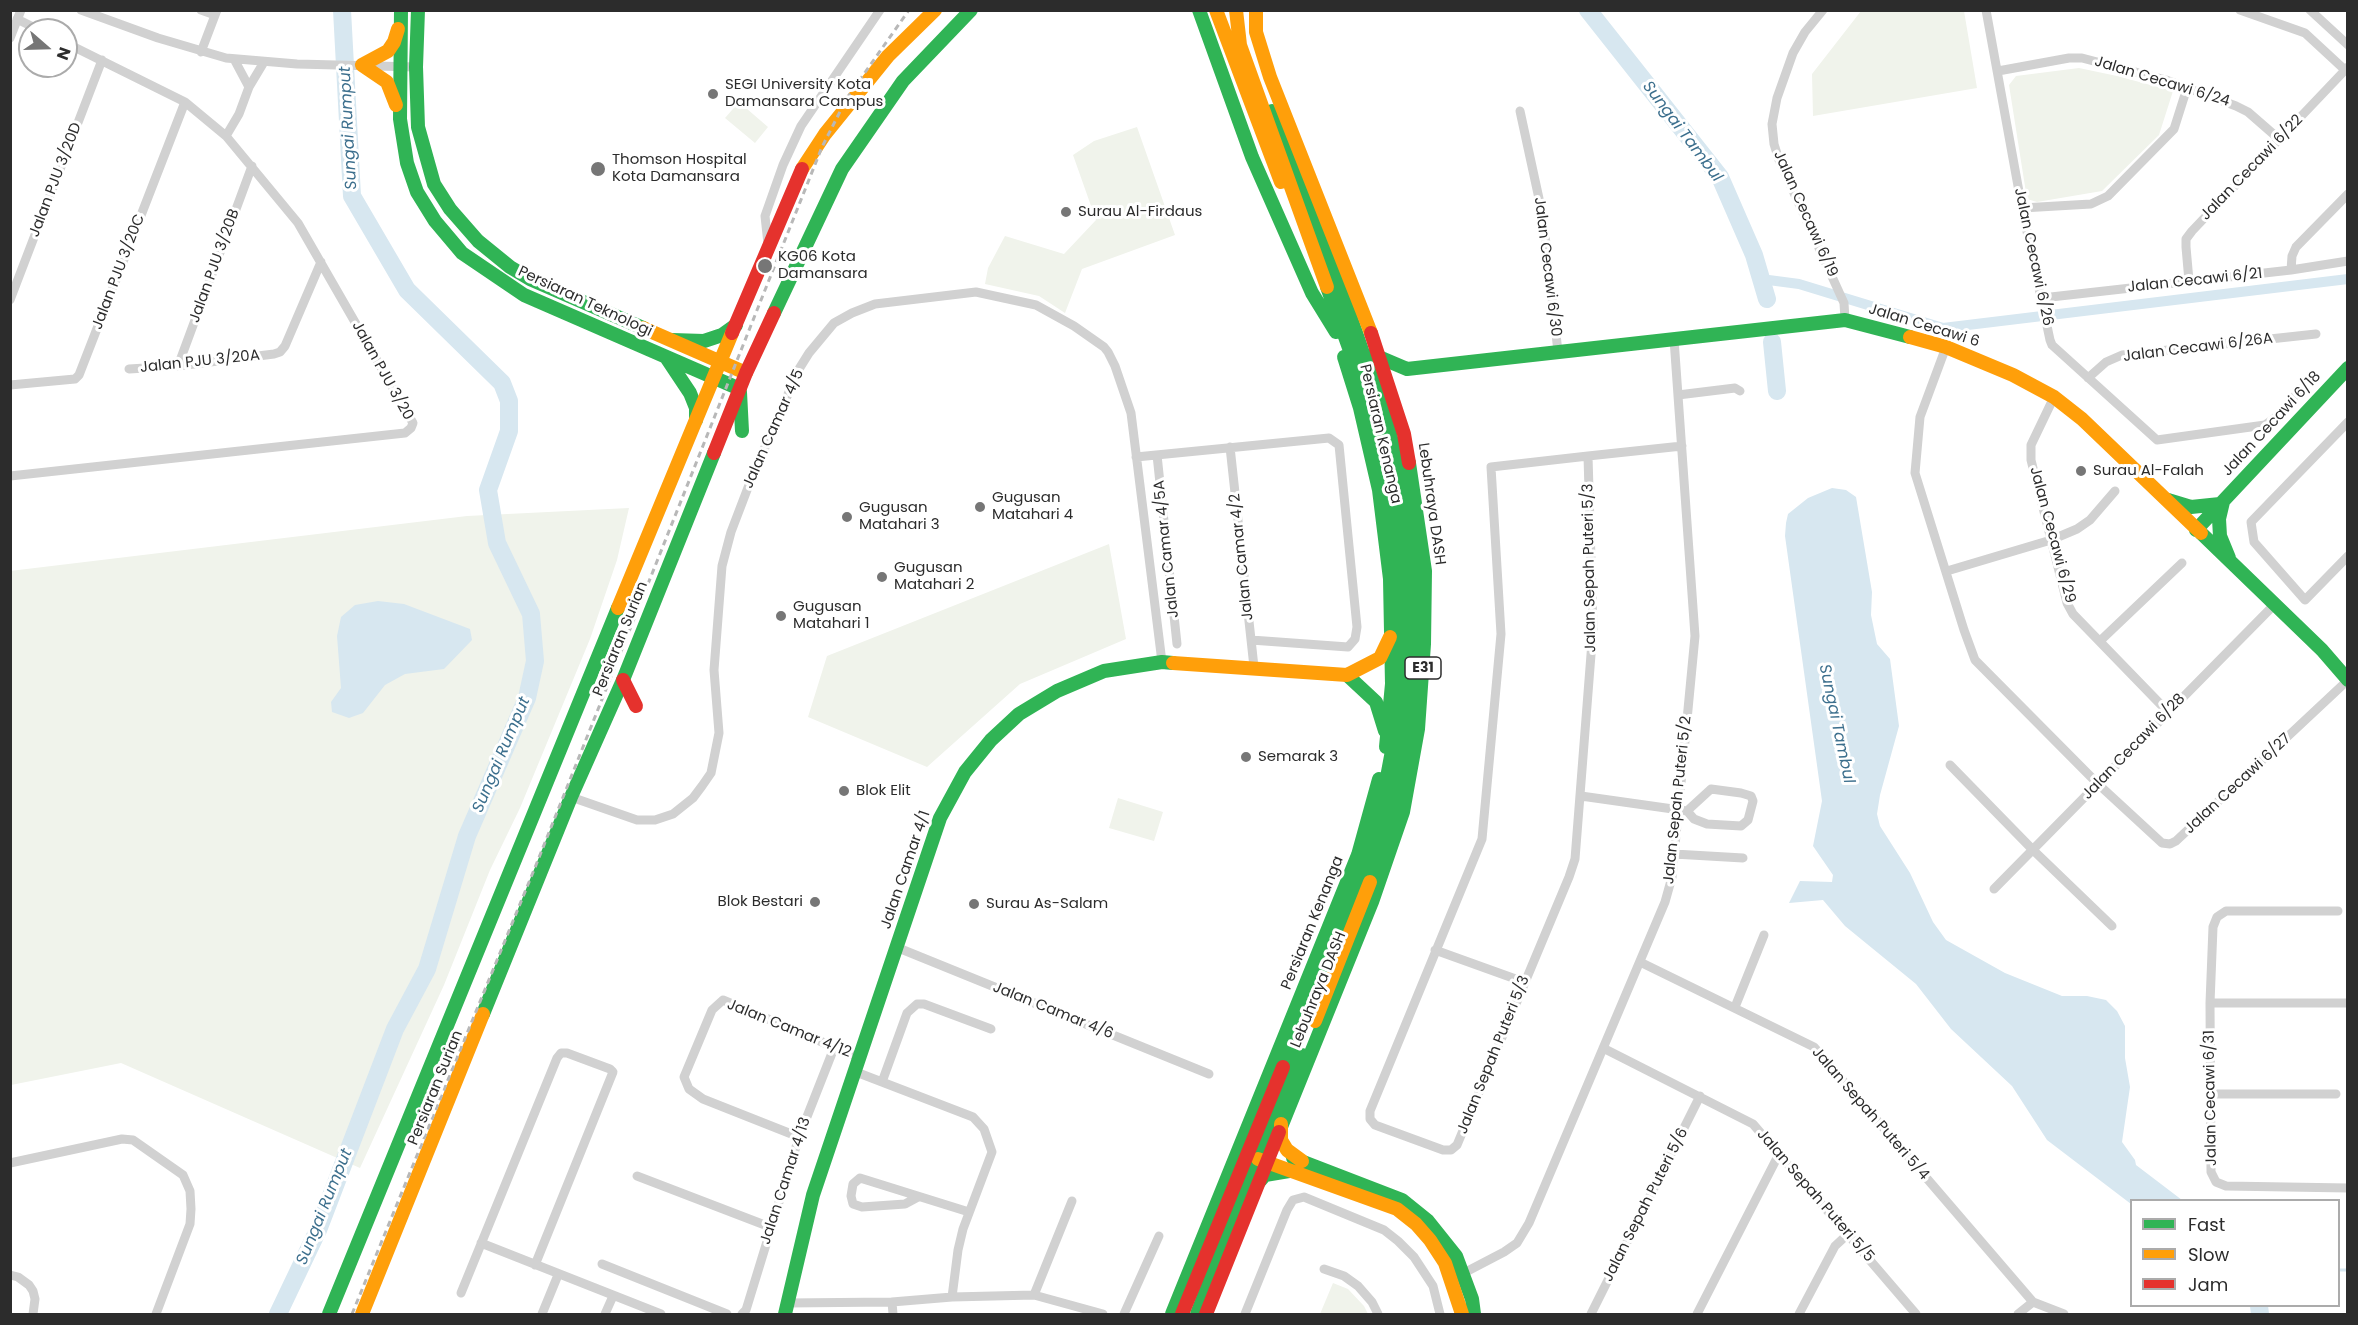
<!DOCTYPE html>
<style>
body{margin:0}
#map{position:relative;width:2358px;height:1325px;overflow:hidden;background:#fff;font-family:Poppins,sans-serif}
canvas{display:block}
.frame{position:absolute;inset:0;border:12px solid #2c2c2c;pointer-events:none}
.legend{position:absolute;left:2130px;top:1199px;width:210px;height:108px;box-sizing:border-box;background:#fff;border:2px solid #ababab;margin:0;padding:8px 10px;list-style:none;font-size:18px;color:#2c2c2c}
.legend li{display:flex;align-items:center;gap:12px;height:30px}
.legend b{width:30px;border:2px solid #ababab}
.north{position:absolute;left:18px;top:18px;width:60px;height:60px;box-sizing:border-box;background:#fff;border:2px solid #ababab;border-radius:50%;rotate:110deg;font-size:16px;font-weight:700;line-height:24px;text-align:center;color:#2c2c2c}
.north::after{content:'';display:block;margin:auto;width:21px;height:27px;background:#767676;clip-path:polygon(50% 0,100% 100%,50% 72%,0 100%)}
</style>
<div id="map">
<canvas width="2358" height="1325"></canvas>
<div class="frame"></div>
<ul class="legend">
<li><b style="height:8px;background:#30b455"></b>Fast</li>
<li><b style="height:8px;background:#ff9f0a"></b>Slow</li>
<li><b style="height:8px;background:#e5322d"></b>Jam</li>
</ul>
<div class="north">N</div>
</div>
<script>
const ctx = document.querySelector('canvas').getContext('2d');
ctx.lineJoin = 'round';
function paint(path, color) {
  ctx.fillStyle = color;
  ctx.fill(path, 'evenodd');
}
function shape(rows) {
  const path = new Path2D();
  for (const r of rows) {
    path.moveTo(r[0], r[1]);
    for (let i = 2; i < r.length; i += 2) path.lineTo(r[i], r[i + 1]);
  }
  return path;
}
function trace(path, color, width, dash) {
  ctx.strokeStyle = color;
  ctx.lineWidth = width;
  ctx.lineCap = dash ? 'butt' : 'round';
  ctx.setLineDash(dash || []);
  ctx.stroke(path);
}
function label(font, color, halo, rows, align = 'center') {
  ctx.font = font + ' Poppins,sans-serif';
  ctx.lineWidth = 6;
  ctx.setLineDash([]);
  ctx.textBaseline = 'middle';
  ctx.strokeStyle = halo;
  ctx.fillStyle = color;
  for (const [text, x, y, turn = 0] of rows) {
    ctx.save();
    ctx.translate(x, y);
    ctx.rotate((+turn || 0) * Math.PI / 180);
    ctx.textAlign = isNaN(turn) ? turn : align;
    if (halo) ctx.strokeText(text, 0, 0);
    ctx.fillText(text, 0, 0);
    ctx.restore();
  }
}
const green = shape([
 [1861,11,1964,11,1977,88,1813,116,1812,74],
 [2079,68,2117,76,2173,91,2159,135,2102,191,2037,202,2027,199,2009,85,2016,76],
 [739,102,768,127,755,143,725,118],
 [1137,127,1175,235,1082,269,1065,313,1039,296,985,284,988,268,1005,236,1064,254,1096,220,1073,155,1094,141],
 [629,508,617,560,590,639,520,808,490,870,444,985,360,1168,121,1063,11,1085,10,571,467,516],
 [1109,544,1126,639,1020,684,927,767,808,717,827,656],
 [1118,798,1163,812,1154,841,1109,828],
 [1333,1283,1348,1289,1364,1306,1368,1314,1320,1314]
]);
const water = shape([
 [1832,488,1846,490,1856,497,1872,592,1871,615,1877,644,1890,659,1899,726,1880,795,1877,814,1880,826,1910,873,1933,922,1946,940,2005,973,2062,996,2087,996,2106,1000,2117,1011,2125,1026,2125,1058,2130,1087,2122,1142,2135,1160,2136,1165,2182,1200,2132,1200,2131,1204,2047,1140,2012,1086,1951,1029,1916,984,1845,926,1823,900,1789,903,1800,881,1832,882,1833,875,1813,846,1822,801,1785,536,1786,523,1788,514,1808,498],
 [378,601,404,604,470,629,472,640,444,669,405,674,385,685,363,713,349,718,332,712,331,702,341,688,337,636,341,617,355,605]
]);
const stream = shape([
 [2338,1270,2348,1270]
]);
const canal = shape([
 [1761,279,1799,284,1943,328,2348,279]
]);
const river = shape([
 [1588,10,1720,177,1754,255,1767,299],
 [1772,342,1777,391],
 [2259,1306,2260,1314],
 [278,1314,318,1230,395,1029,427,969,467,836,527,698,535,661,531,614,497,543,488,490,509,431,509,401,502,383,407,290,352,196,342,10]
]);
const street = shape([
 [81,10,158,38,226,58,297,64,416,67],
 [201,10,215,15],
 [1823,10,1805,32,1793,53,1777,98,1772,124,1774,144,1779,160,1844,303,1845,320],
 [1986,10,2022,208,2050,340,2052,345,2157,440,2265,425,2275,418,2303,387],
 [2240,10,2305,33,2345,70],
 [2310,10,2348,45],
 [17,19,39,30],
 [10,38,21,10],
 [201,52,217,10],
 [234,59,249,87],
 [1998,71,2069,58,2082,58,2166,80,2236,106,2248,112,2279,139],
 [1520,111,1543,217,1558,352],
 [226,136,239,114,249,87,264,62],
 [2022,208,2091,204,2108,196,2174,129,2187,88],
 [768,244,765,216,783,165,801,126,880,10],
 [2291,270,2292,256,2296,247,2348,194],
 [2189,281,2186,247,2186,239,2192,231,2348,67],
 [2042,298,2291,270,2348,261],
 [10,300,102,60],
 [1946,347,1920,417,1915,473,1964,630,1975,660,2098,784,2162,843,2170,844,2176,841,2348,680],
 [178,366,252,166],
 [129,369,178,366,274,354,280,352,285,346,321,262],
 [2088,378,2106,362,2122,355,2316,334],
 [10,385,75,379,79,375,185,102],
 [1678,395,1735,388,1740,391],
 [2054,397,2031,445,2031,460,2067,603,2073,614,2168,712],
 [2348,422,2251,522,2254,542,2305,600,2348,556],
 [1230,447,1254,667],
 [1157,455,1177,644],
 [1588,456,1593,629,1575,859,1569,877,1457,1145,1451,1150,1443,1150,1375,1125,1370,1119,1370,1111,1482,839,1501,634,1491,467,1588,456,1682,446],
 [1136,457,1329,438,1339,445,1357,627,1355,639,1348,647,1251,640],
 [10,476,405,433,411,428,413,423,298,223,226,136,185,102,66,43],
 [1947,571,2051,540,2077,529,2090,520,2115,491],
 [2100,641,2182,563],
 [1950,765,2033,850,2112,926],
 [1581,796,1687,811,1694,819,1707,824,1741,826,1748,820,1753,801,1751,796,1741,793,1711,789,1687,811],
 [571,797,637,820,655,820,673,814,693,798,702,786,711,773,719,733,714,670,722,566,731,532,752,477,799,369,809,353,834,323,852,313,875,304,976,292,1036,305,1074,326,1104,347,1108,352,1115,366,1131,413,1162,662],
 [1674,854,1743,858],
 [1994,889,2274,605],
 [2338,911,2226,911,2217,917,2213,927,2210,1003,2211,1172,2216,1182,2226,1186,2348,1188],
 [896,947,1209,1074],
 [1435,950,1524,982],
 [1640,962,1814,1047,2033,1302,2064,1314],
 [2210,1003,2348,1003],
 [1735,1007,1764,935],
 [1603,1048,1753,1124,1916,1314],
 [856,1072,973,1117,984,1129,992,1152,963,1229,958,1250,952,1297],
 [882,1082,907,1013,917,1004,924,1004,991,1029],
 [2211,1094,2336,1094],
 [799,1137,703,1099,689,1089,684,1077,712,1010,723,1000,860,1058],
 [10,1163,122,1139,133,1140,183,1175,190,1191,191,1209,190,1224,156,1314],
 [637,1176,770,1227],
 [918,1197,905,1204,862,1207,853,1204,851,1196,853,1184,860,1178,969,1212],
 [481,1243,661,1314],
 [602,1264,727,1314],
 [1324,1269,1344,1276,1358,1286,1372,1302,1378,1314],
 [10,1275,18,1277,29,1285,33,1291,35,1299,33,1314],
 [1458,1276,1504,1252,1517,1243,1529,1223,1665,902,1672,877,1695,636,1674,339],
 [461,1293,557,1058,561,1053,567,1053,610,1069,613,1072,535,1265],
 [1034,1295,1072,1201],
 [892,1302,893,1314],
 [787,1303,892,1302,952,1297,1034,1295,1103,1314],
 [542,1314,558,1275],
 [605,1314,613,1296],
 [742,1314,746,1310,799,1137,834,1048],
 [1124,1314,1159,1236],
 [1245,1314,1287,1210,1293,1200,1304,1197,1384,1230,1398,1241,1414,1257,1433,1286,1440,1314],
 [1591,1314,1700,1096],
 [1697,1314,1779,1154],
 [1799,1314,1835,1246,1848,1234],
 [2018,1314,2033,1302]
]);
const fast = shape([
 [401,10,400,119,407,163,417,192,435,221,462,253,524,295,740,389],
 [418,10,416,67,418,127,434,184,450,209,478,241,510,267,530,279,643,328],
 [1199,10,1252,157,1312,293,1336,332],
 [1272,111,1348,310,1387,422,1402,482,1412,565,1412,676,1402,757,1383,841,1370,882],
 [774,313,842,169,903,81,971,10],
 [672,340,704,341,722,335,736,325],
 [1374,355,1407,369,1845,320,1910,337],
 [666,357,690,393,696,408,696,420],
 [1344,357,1360,408,1379,490,1390,579,1392,684,1386,747],
 [740,392,742,431],
 [2168,500,2191,507,2220,504],
 [2223,502,2219,519,2220,536,2229,558],
 [2196,530,2348,368],
 [2201,533,2322,650,2348,680],
 [1347,675,1376,702,1385,731],
 [483,1014,571,797,623,680,714,453],
 [1283,1067,1357,886,1381,809,1398,719,1403,645,1403,575,1395,506,1380,434,1327,287],
 [1279,1132,1372,902,1403,812,1418,729,1424,644,1425,571,1409,463],
 [1293,1158,1402,1200,1428,1221,1456,1256,1472,1299,1474,1314],
 [1257,1184,1265,1175,1289,1171],
 [329,1314,618,608],
 [785,1314,813,1195,940,818,965,772,991,740,1019,714,1057,691,1104,671,1162,662,1173,663],
 [1172,1314,1358,855,1379,779],
 [1197,1314,1229,1230,1302,1055]
]);
const slow = shape([
 [1216,10,1281,182],
 [1236,10,1240,45,1327,287],
 [1256,10,1256,32,1270,77,1371,333],
 [396,105,387,82,362,65,388,51,394,42,398,29],
 [802,169,825,134,888,56,935,10],
 [643,328,746,373],
 [1910,337,1946,347,2013,375,2054,397,2082,419,2201,533],
 [618,608,732,333],
 [1173,663,1347,675,1380,658,1390,637],
 [1315,1021,1370,882],
 [1281,1124,1281,1140,1287,1150,1302,1161],
 [1258,1159,1397,1209,1416,1224,1430,1240,1445,1263,1462,1314],
 [362,1314,483,1014]
]);
const jam = shape([
 [732,333,802,169],
 [1371,333,1404,434,1409,463],
 [714,453,746,373,774,313],
 [623,680,636,706],
 [1182,1314,1283,1067],
 [1206,1314,1279,1132]
]);
const rail = shape([
 [352,1314,536,865,822,147,847,98,909,10]
]);
const markers = [
 [713,94,6,"#767676"],
 [598,169,8,"#767676"],
 [1066,212,6,"#767676"],
 [765,266,8,"#767676"],
 [2081,471,6,"#767676"],
 [980,507,6,"#767676"],
 [847,517,6,"#767676"],
 [882,577,6,"#767676"],
 [781,616,6,"#767676"],
 [1246,757,6,"#767676"],
 [844,791,6,"#767676"],
 [815,902,6,"#767676"],
 [974,904,6,"#767676"]
];
const shields = [
 [1423,668,36]
];
const shieldNames = [
 ["E31",1423,668]
];
const streetNames = [
 ["Jalan Cecawi 6/24",2162,82,17],
 ["Jalan Cecawi 6/22",2252,168,-46],
 ["Jalan PJU 3/20D",56,180,-69],
 ["Jalan Cecawi 6/19",1805,214,66],
 ["Jalan Cecawi 6/26",2033,257,78],
 ["Jalan PJU 3/20B",215,266,-70],
 ["Jalan Cecawi 6/30",1547,267,83],
 ["Jalan PJU 3/20C",119,272,-69],
 ["Jalan Cecawi 6/21",2195,281,-6],
 ["Persiaran Teknologi",585,302,25],
 ["Jalan Cecawi 6",1924,326,17],
 ["Jalan Cecawi 6/26A",2198,348,-7],
 ["Jalan PJU 3/20A",200,362,-6],
 ["Jalan PJU 3/20",382,371,61],
 ["Jalan Cecawi 6/18",2272,424,-47],
 ["Jalan Camar 4/5",774,429,-66],
 ["Persiaran Kenanga",1380,434,77],
 ["Lebuhraya DASH",1431,504,82],
 ["Jalan Cecawi 6/29",2052,535,75],
 ["Jalan Camar 4/5A",1167,549,-96],
 ["Jalan Camar 4/2",1242,557,-96],
 ["Jalan Sepah Puteri 5/3",1590,568,-91],
 ["Persiaran Surian",621,639,-68],
 ["Jalan Cecawi 6/28",2134,747,-46],
 ["Jalan Cecawi 6/27",2238,784,-43],
 ["Jalan Sepah Puteri 5/2",1678,800,-84],
 ["Jalan Camar 4/1",906,870,-71],
 ["Persiaran Kenanga",1313,923,-68],
 ["Lebuhraya DASH",1319,990,-68],
 ["Jalan Camar 4/6",1053,1011,22],
 ["Jalan Camar 4/12",789,1029,22],
 ["Jalan Sepah Puteri 5/3",1494,1055,-68],
 ["Persiaran Surian",436,1088,-68],
 ["Jalan Cecawi 6/31",2211,1098,-91],
 ["Jalan Sepah Puteri 5/4",1870,1114,49],
 ["Jalan Camar 4/13",786,1181,-72],
 ["Jalan Sepah Puteri 5/5",1815,1196,49],
 ["Jalan Sepah Puteri 5/6",1646,1205,-63]
];
const poiNames = [
 ["SEGI University Kota",725,85],
 ["Damansara Campus",725,102],
 ["Thomson Hospital",612,160],
 ["Kota Damansara",612,177],
 ["Surau Al-Firdaus",1078,212],
 ["KG06 Kota",778,257],
 ["Damansara",778,274],
 ["Surau Al-Falah",2093,471],
 ["Gugusan",992,498],
 ["Matahari 4",992,515],
 ["Gugusan",859,508],
 ["Matahari 3",859,525],
 ["Gugusan",894,568],
 ["Matahari 2",894,585],
 ["Gugusan",793,607],
 ["Matahari 1",793,624],
 ["Semarak 3",1258,757],
 ["Blok Elit",856,791],
 ["Blok Bestari",803,902,"right"],
 ["Surau As-Salam",986,904]
];
const waterNames = [
 ["Sungai Rumput",349,128,-93],
 ["Sungai Tambul",1682,132,53],
 ["Sungai Tambul",1836,724,78],
 ["Sungai Rumput",502,755,-67],
 ["Sungai Rumput",325,1207,-68]
];
paint(green, '#f0f3eb');
paint(water, '#d7e7f0');
trace(stream, '#d7e7f0', 3);
trace(canal, '#d7e7f0', 10);
trace(river, '#d7e7f0', 18);
trace(street, '#d1d1d1', 9);
trace(fast, '#30b455', 14);
trace(slow, '#ff9f0a', 14);
trace(jam, '#e5322d', 14);
trace(rail, '#b8b8b8', 3, [6, 4.5]);
for (const [x, y, r, color] of markers) {
  const dot = new Path2D();
  dot.arc(x, y, r, 0, 2 * Math.PI);
  ctx.fillStyle = color;
  ctx.fill(dot);
  trace(dot, '#fff', 2);
}
for (const [x, y, w] of shields) {
  const box = new Path2D();
  box.roundRect(x - w / 2, y - 11, w, 22, 4.5);
  ctx.fillStyle = '#fff';
  ctx.fill(box);
  trace(box, '#2c2c2c', 1.5);
}
label('bold 14px', '#2c2c2c', null, shieldNames);
label('15px', '#2c2c2c', '#fff', streetNames);
label('15px', '#2c2c2c', '#fff', poiNames, 'left');
label('italic 16px', '#3c6f8d', '#fff', waterNames);
</script>
